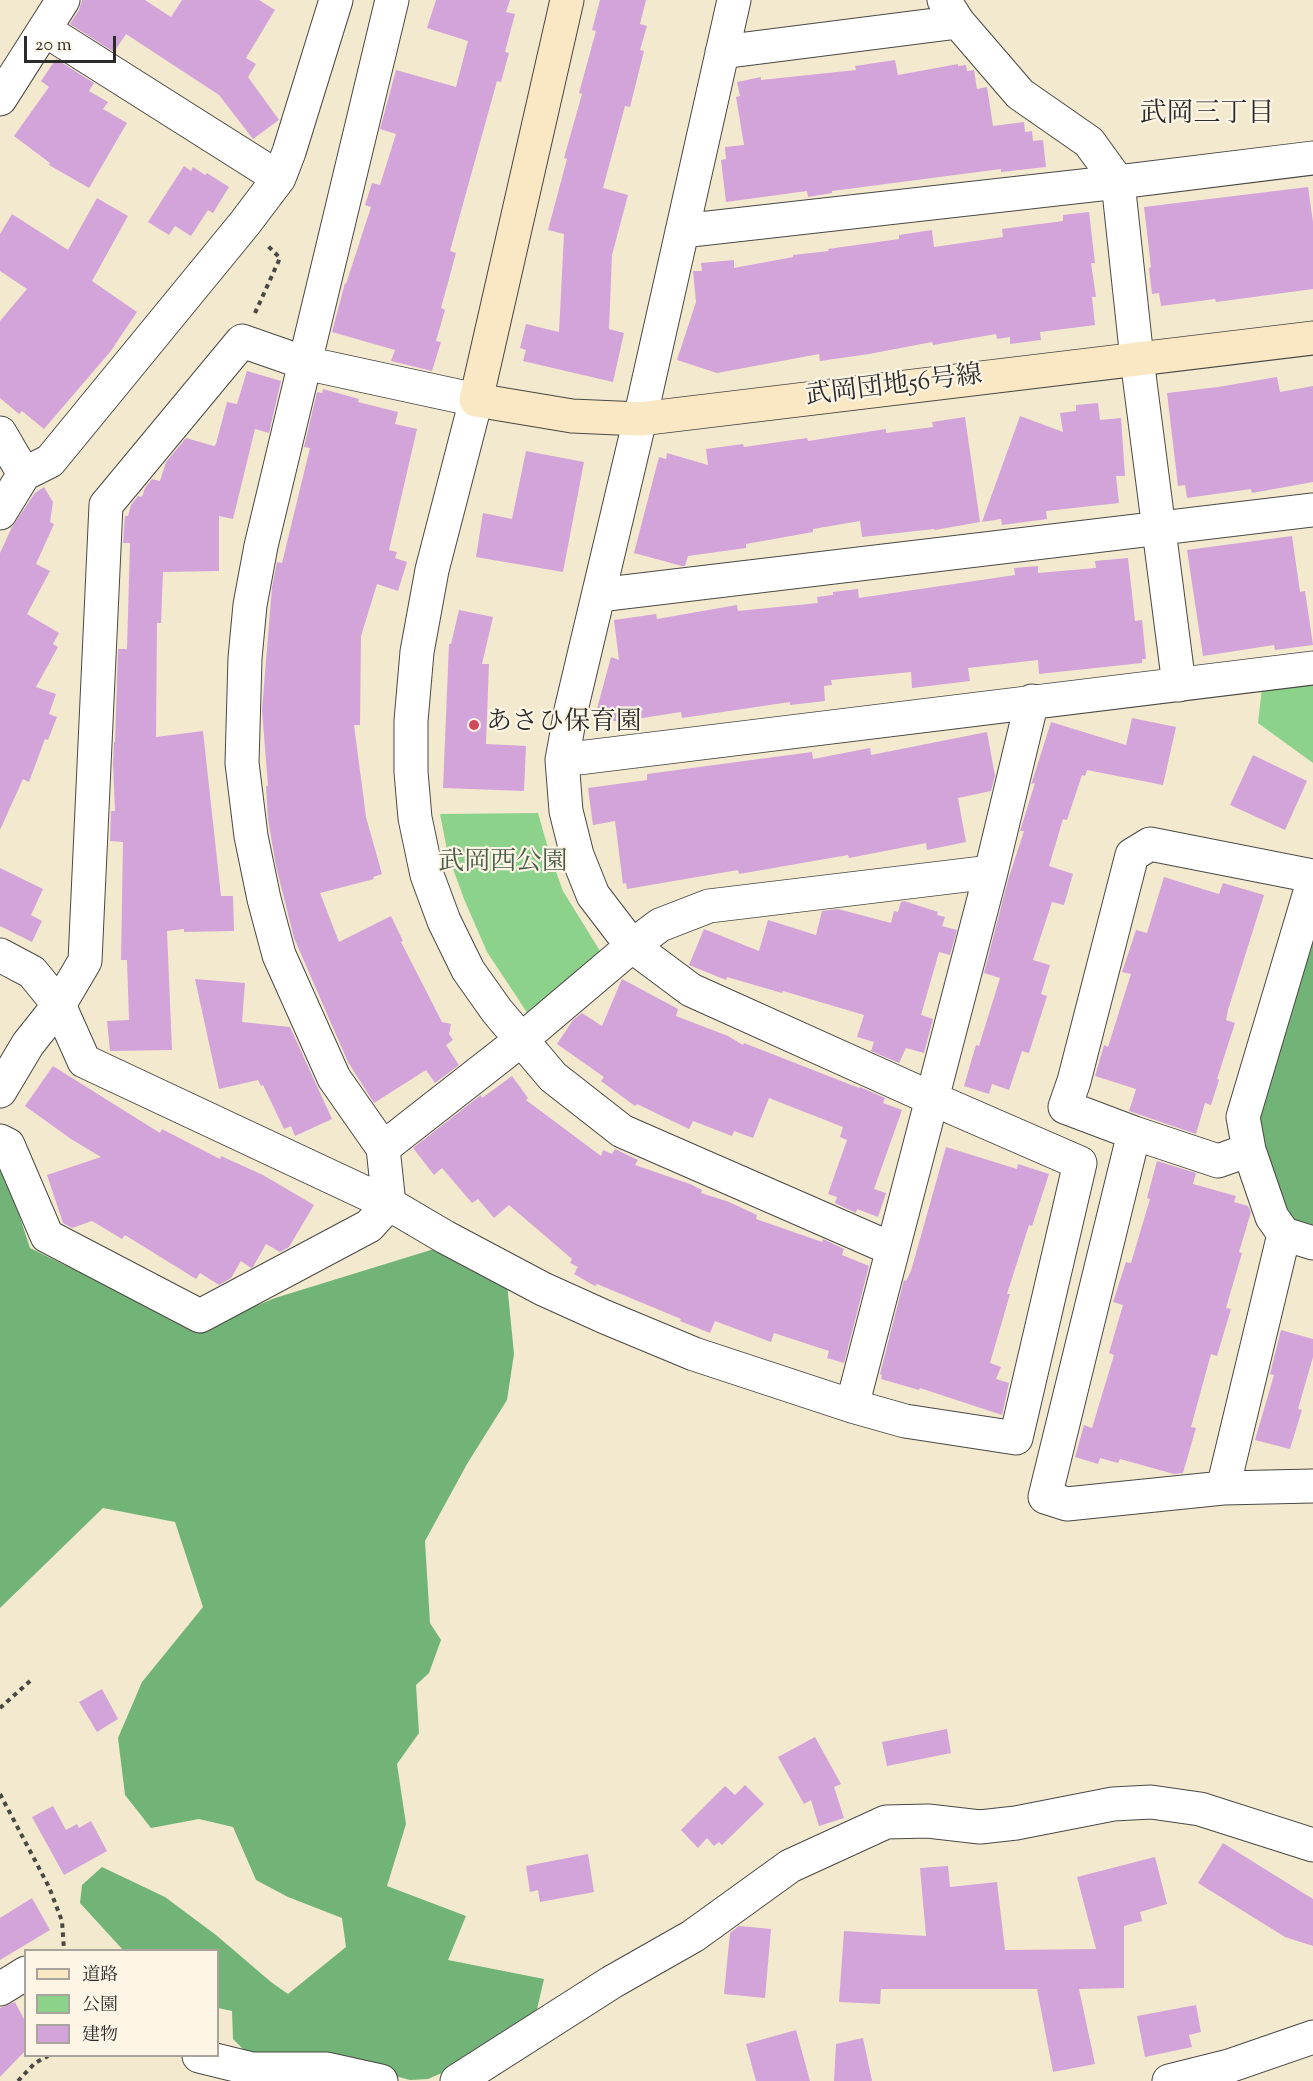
<!DOCTYPE html>
<meta charset="utf-8">
<style>
body{margin:0}
#map{position:relative;width:1313px;height:2081px;overflow:hidden;background:#f3e9cf;font-family:"Sorts Mill Goudy","Noto Serif JP",serif}
canvas{display:block}
.legend{position:absolute;left:24px;top:1949px;width:195px;height:108px;box-sizing:border-box;background:#fcf5e5;border:2px solid #a8a49b;margin:0;padding:8px 10px;list-style:none;font-size:18px;color:#2b2b2b}
.legend li{display:flex;align-items:center;gap:12px;height:30px}
.legend b{width:30px;border:2px solid #a8a49b}
.scale{position:absolute;left:24px;top:36px;width:92px;height:27px;box-sizing:border-box;border:3px solid #2b2b2b;border-top:0;padding-left:8px;font-size:18px;line-height:21px;white-space:nowrap;color:#2b2b2b;-webkit-text-stroke:4px #fcf5e5;paint-order:stroke}
</style>
<div id="map">
<canvas width="1313" height="2081"></canvas>
<ul class="legend">
<li><b style="height:8px;background:#fae7c3"></b>道路</li>
<li><b style="height:16px;background:#8dd28b"></b>公園</li>
<li><b style="height:16px;background:#d3a4d9"></b>建物</li>
</ul>
<div class="scale">20 m</div>
</div>
<script>
const ctx = document.querySelector('canvas').getContext('2d');
ctx.lineJoin = 'round';
function paint(path, color) {
  ctx.fillStyle = color;
  ctx.fill(path, 'evenodd');
}
function shape(rows) {
  const path = new Path2D();
  for (const r of rows) {
    path.moveTo(r[0], r[1]);
    for (let i = 2; i < r.length; i += 2) path.lineTo(r[i], r[i + 1]);
  }
  return path;
}
function trace(path, color, width, dash) {
  ctx.strokeStyle = color;
  ctx.lineWidth = width;
  ctx.lineCap = dash ? 'butt' : 'round';
  ctx.setLineDash(dash || []);
  ctx.stroke(path);
}
function label(font, color, halo, rows, align = 'center') {
  ctx.font = font + ' "Sorts Mill Goudy","Noto Serif JP",serif';
  ctx.lineWidth = 4.5;
  ctx.setLineDash([]);
  ctx.textBaseline = 'middle';
  ctx.strokeStyle = halo;
  ctx.fillStyle = color;
  for (const [text, x, y, turn = 0] of rows) {
    ctx.save();
    ctx.translate(x, y);
    ctx.rotate((+turn || 0) * Math.PI / 180);
    ctx.textAlign = isNaN(turn) ? turn : align;
    if (halo) ctx.strokeText(text, 0, 0);
    ctx.fillText(text, 0, 0);
    ctx.restore();
  }
}
const green = shape([
 [1313,684,1313,763,1258,723,1262,688],
 [538,813,550,855,563,891,600,951,528,1014,487,952,464,899,448,855,440,814]
]);
const forest = shape([
 [1313,925,1313,1229,1294,1223,1280,1196,1256,1119],
 [0,1156,30,1248,197,1330,275,1298,434,1249,507,1283,514,1354,507,1400,467,1464,425,1541,430,1623,441,1640,429,1673,416,1685,419,1733,397,1764,406,1824,387,1886,466,1916,448,1960,544,1979,535,2018,467,2062,428,2079,410,2080,327,2058,252,2058,233,2039,232,2011,218,2008,218,1950,123,1950,80,1903,82,1885,102,1867,165,1897,216,1935,271,1982,288,1994,346,1947,342,1918,288,1897,256,1880,233,1827,199,1819,151,1828,125,1795,118,1738,142,1682,203,1607,175,1522,103,1508,0,1608]
]);
const building = shape([
 [82,0,145,0,171,17,182,0,259,0,275,10,246,58,256,64,248,77,279,120,253,139,219,95,126,34,114,52,70,24,79,10],
 [436,0,510,0,506,12,515,14,505,52,509,53,501,82,497,81,450,251,456,253,441,308,445,310,436,341,441,342,432,371,391,361,395,350,332,332,345,283,346,284,371,207,365,205,372,183,380,185,396,134,380,129,396,70,456,87,468,41,427,28],
 [600,0,646,0,640,24,647,26,640,50,644,51,630,107,625,106,603,188,628,195,612,255,609,329,624,333,613,382,523,361,526,350,520,348,526,324,559,332,564,234,548,230,567,159,564,158,582,94,579,93,596,31,592,30],
 [56,59,94,83,89,91,108,102,103,109,127,123,89,188,49,165,50,163,14,136,49,87,41,81],
 [895,60,898,75,958,64,958,66,966,65,967,71,974,70,977,89,987,87,993,126,1024,122,1025,132,1032,131,1033,141,1043,140,1046,167,1001,172,1001,169,832,191,832,193,808,197,807,191,726,202,721,160,726,159,725,147,744,145,736,97,740,96,737,82,761,77,761,80,856,70,855,66],
 [184,166,191,171,193,167,205,175,207,173,229,187,213,213,208,210,191,236,175,226,169,235,148,222],
 [1308,187,1313,222,1313,289,1216,302,1215,299,1161,306,1159,293,1152,294,1149,268,1151,267,1144,207],
 [97,198,128,216,92,281,137,312,110,352,44,429,22,411,19,414,0,398,0,321,27,289,0,271,0,234,12,214,68,250],
 [1089,212,1095,263,1091,263,1096,297,1092,297,1095,325,1040,332,1041,340,1010,344,1010,337,997,339,996,334,933,345,932,342,869,354,820,361,819,354,717,373,677,360,696,302,693,271,702,271,701,263,734,260,734,268,793,257,793,255,829,251,828,249,899,239,899,235,932,230,934,247,1003,237,1002,229,1063,221,1063,215],
 [247,371,281,381,269,433,255,429,233,519,219,516,219,571,163,572,161,623,157,623,156,737,203,731,221,896,233,896,234,931,184,932,184,929,167,931,172,1050,110,1051,107,1021,129,1020,127,960,121,960,123,842,110,841,111,811,115,811,113,764,114,742,115,742,118,649,127,649,130,543,123,543,125,516,128,516,131,505,138,496,142,497,145,488,152,479,160,481,166,462,186,438,214,446,216,444,227,402,237,404],
 [1277,377,1280,392,1313,386,1313,482,1252,493,1251,489,1187,498,1185,485,1178,486,1167,393,1218,387],
 [323,389,359,399,358,402,398,412,395,424,417,429,389,550,397,552,395,558,407,562,398,591,377,584,361,636,360,725,354,725,366,817,382,874,373,877,374,879,320,893,339,942,391,916,403,941,401,942,442,1022,451,1024,449,1034,453,1040,446,1045,459,1065,435,1083,426,1070,374,1103,348,1062,294,938,276,866,268,819,266,786,268,786,262,710,272,587,277,562,282,563,310,448,304,447,317,392,322,393],
 [1098,403,1100,420,1121,418,1125,476,1116,476,1119,503,1046,511,1047,519,1002,525,1001,519,982,522,1020,416,1063,432,1060,413,1076,411,1076,405],
 [965,417,980,522,935,530,934,529,862,537,860,521,813,529,813,532,746,544,746,548,688,556,685,566,682,566,634,553,659,457,666,459,667,453,708,465,706,449,743,444,744,447,807,438,808,441,886,429,886,433,933,427,932,422],
 [526,451,584,462,563,572,476,557,483,513,512,519],
 [44,487,53,502,50,522,54,524,36,564,50,571,27,614,59,633,53,644,58,647,36,687,56,694,49,714,57,717,48,740,45,739,29,782,23,779,0,830,0,553,12,527,35,493],
 [1292,536,1300,592,1305,591,1313,645,1275,650,1274,645,1203,656,1187,550],
 [1128,558,1135,621,1142,620,1146,659,1142,659,1142,663,1039,674,1038,660,968,668,970,681,912,688,911,672,831,680,832,685,824,686,825,701,790,705,790,702,682,718,681,712,636,719,634,726,595,716,611,657,619,660,614,620,656,614,657,619,737,605,738,611,818,603,817,597,833,595,833,592,858,589,859,598,1015,575,1014,568,1038,566,1038,573,1096,568,1095,561],
 [459,610,493,617,482,664,489,664,486,744,526,746,524,791,443,788,449,644,451,644],
 [1132,718,1176,727,1163,785,1087,770,1085,776,1082,775,1067,820,1063,819,1049,866,1073,874,1064,905,1052,902,1033,960,1050,965,1041,994,1047,996,1029,1053,1022,1051,1009,1090,992,1084,989,1094,964,1086,976,1045,979,1046,1000,978,984,973,1008,880,1024,831,1020,831,1035,783,1031,784,1032,782,1051,722,1126,745],
 [987,732,995,776,991,791,958,798,966,842,927,850,926,843,849,858,848,855,739,874,738,870,627,889,626,883,623,884,615,821,593,825,588,788,647,780,647,774,812,752,813,759,870,748,871,755],
 [1253,755,1307,781,1285,830,1230,805],
 [0,868,43,889,31,915,42,921,32,942,0,926],
 [1164,877,1219,894,1223,883,1264,895,1228,1010,1226,1020,1235,1023,1217,1079,1219,1080,1211,1105,1205,1103,1196,1134,1129,1111,1136,1089,1095,1076,1104,1045,1108,1047,1131,974,1122,972,1136,930,1147,933],
 [904,901,938,912,937,915,945,917,942,926,957,930,950,955,939,952,921,1015,933,1019,924,1053,906,1048,899,1063,871,1051,874,1042,857,1037,864,1015,783,991,782,993,727,977,726,980,689,965,704,929,759,951,768,920,816,935,822,911,838,909,891,923,894,911,898,912,901,902],
 [195,979,245,983,242,1022,290,1027,332,1119,295,1136,291,1126,284,1129,263,1085,261,1086,258,1080,219,1089],
 [622,979,678,1009,676,1016,728,1036,743,1045,744,1043,859,1088,860,1087,885,1098,883,1103,902,1110,874,1189,886,1193,878,1217,857,1209,856,1213,835,1203,837,1197,828,1194,847,1140,840,1137,843,1127,769,1098,753,1138,734,1131,732,1136,693,1121,689,1129,637,1104,635,1106,601,1081,604,1077,557,1044,573,1020,582,1013,602,1026],
 [53,1066,160,1133,162,1129,220,1159,221,1156,263,1175,314,1205,289,1247,280,1252,266,1244,253,1267,251,1268,241,1261,231,1278,219,1285,200,1273,196,1279,125,1235,122,1239,92,1221,72,1228,63,1223,47,1175,101,1157,71,1139,25,1106],
 [512,1076,528,1098,526,1100,601,1156,603,1150,612,1154,615,1149,638,1160,635,1165,690,1184,702,1190,701,1193,729,1202,757,1215,756,1219,822,1242,823,1239,844,1249,842,1255,869,1266,844,1363,827,1358,829,1351,774,1333,771,1342,715,1321,710,1333,680,1321,681,1319,597,1284,595,1286,574,1274,578,1267,570,1263,572,1259,509,1205,494,1218,478,1199,472,1203,442,1168,434,1175,413,1148,481,1095,482,1098],
 [946,1147,1017,1169,1018,1164,1049,1174,1032,1226,1029,1225,1007,1294,1010,1294,990,1363,1001,1367,996,1379,1009,1383,1002,1415,920,1388,919,1390,881,1379,882,1375,880,1374,904,1280,906,1281,911,1271],
 [1157,1161,1196,1173,1193,1184,1236,1196,1234,1202,1248,1206,1251,1212,1239,1252,1242,1253,1226,1308,1231,1309,1217,1356,1211,1354,1191,1427,1196,1428,1183,1473,1174,1474,1120,1459,1118,1463,1100,1458,1098,1464,1075,1457,1084,1425,1092,1428,1114,1355,1109,1353,1123,1305,1113,1302,1126,1262,1131,1263,1150,1199,1147,1198],
 [1281,1330,1313,1339,1313,1357,1298,1409,1302,1410,1290,1449,1255,1440,1274,1375,1270,1374],
 [102,1689,118,1719,97,1732,79,1702],
 [947,1729,951,1753,887,1766,882,1742],
 [815,1737,841,1784,834,1787,844,1818,819,1826,811,1800,804,1804,778,1757],
 [745,1785,764,1804,722,1845,719,1842,714,1846,707,1838,698,1848,681,1830,725,1786,735,1795],
 [53,1806,66,1830,77,1824,79,1828,91,1821,107,1851,64,1875,32,1817],
 [1223,1843,1313,1899,1313,1946,1285,1937,1198,1883],
 [588,1854,594,1892,540,1902,538,1890,530,1892,526,1866],
 [1155,1857,1167,1904,1140,1912,1142,1921,1124,1926,1124,1988,1079,1989,1095,2064,1053,2072,1037,1989,881,1989,880,2004,839,2002,844,1931,926,1936,920,1868,948,1866,950,1887,997,1882,1005,1950,1096,1949,1077,1877],
 [32,1898,50,1930,0,1960,0,1918],
 [739,1926,771,1929,765,1998,724,1994,730,1933],
 [15,2002,26,2023,26,2050,0,2077,0,2008],
 [1196,2005,1201,2032,1189,2035,1192,2047,1145,2057,1137,2016],
 [796,2030,810,2081,756,2081,746,2044],
 [863,2038,872,2081,834,2081,836,2044]
]);
const path = shape([
 [255,313,280,258,267,245],
 [0,1708,30,1681],
 [0,1794,49,1887,62,1921,64,1950],
 [18,2081,35,2063,48,2056]
]);
const street = shape([
 [944,0,958,22,1020,94,1089,142,1118,182,1137,359,1179,685],
 [45,30,279,178],
 [722,52,958,22],
 [0,99,63,0],
 [682,231,1118,182,1313,158],
 [0,433,24,474],
 [0,513,24,474,50,461,245,223,279,178,289,152,336,0],
 [599,595,1313,510],
 [562,760,1313,668],
 [1313,882,1243,1117,1249,1150,1272,1217,1284,1234,1313,1243],
 [0,955,32,972,59,1005,84,1061,389,1204,445,1237,543,1289,605,1317,694,1354,852,1406,905,1421,1016,1438,1080,1163,933,1099,691,990,632,946,593,895,577,855,566,811,562,760,571,710,640,419,734,0],
 [0,1091,28,1044,59,1005,85,961,106,505,242,341,305,363,476,400,432,570,417,652,411,721,411,772,415,818,427,875,444,921,468,970,497,1011,553,1077,622,1131,892,1249],
 [1134,1133,1045,1497,1067,1504,1223,1488,1313,1486],
 [0,1141,8,1145,47,1236,200,1316,369,1226,389,1204,383,1148,334,1078,279,955,264,899,251,836,242,763,245,658,250,605,261,546,392,0],
 [383,1148,521,1040,632,946,660,925,709,906,991,872],
 [1249,1150,1218,1161,1134,1133,1065,1107,1074,1081,1132,855,1150,844,1313,876],
 [852,1406,991,872,1032,701],
 [1223,1488,1284,1234],
 [0,1989,26,1973],
 [199,2056,252,2069,327,2069,381,2081],
 [457,2081,612,1982,693,1936,790,1866,886,1822,928,1821,980,1827,1016,1823,1113,1804,1151,1802,1200,1809,1313,1845],
 [1169,2081,1229,2066,1313,2037]
]);
const secondary = shape([
 [567,0,476,400,572,416,640,419,1313,338]
]);
const markers = [
 [474,725,6,"#d1495b"]
];
const streetNames = [
 ["武岡団地56号線",894,388,-7]
];
const poiNames = [
 ["あさひ保育園",486,725]
];
const parkNames = [
 ["武岡西公園",503,865]
];
const neighbourhoodNames = [
 ["武岡三丁目",1207,116]
];
paint(green, '#8dd28b');
paint(forest, '#72b477');
paint(building, '#d3a4d9');
trace(street, '#494844', 35);
trace(secondary, '#494844', 35);
trace(path, '#494844', 4, [4.5, 4.5]);
trace(street, '#fff', 33);
trace(secondary, '#fae7c3', 33);
for (const [x, y, r, color] of markers) {
  const dot = new Path2D();
  dot.arc(x, y, r, 0, 2 * Math.PI);
  ctx.fillStyle = color;
  ctx.fill(dot);
  trace(dot, '#fcf5e5', 2);
}
label('26px', '#2b2b2b', '#fcf5e5', streetNames);
label('26px', '#2b2b2b', '#fcf5e5', poiNames, 'left');
label('26px', '#485d48', '#fcf5e5', parkNames);
label('27px', '#2b2b2b', '#fcf5e5', neighbourhoodNames);
</script>
